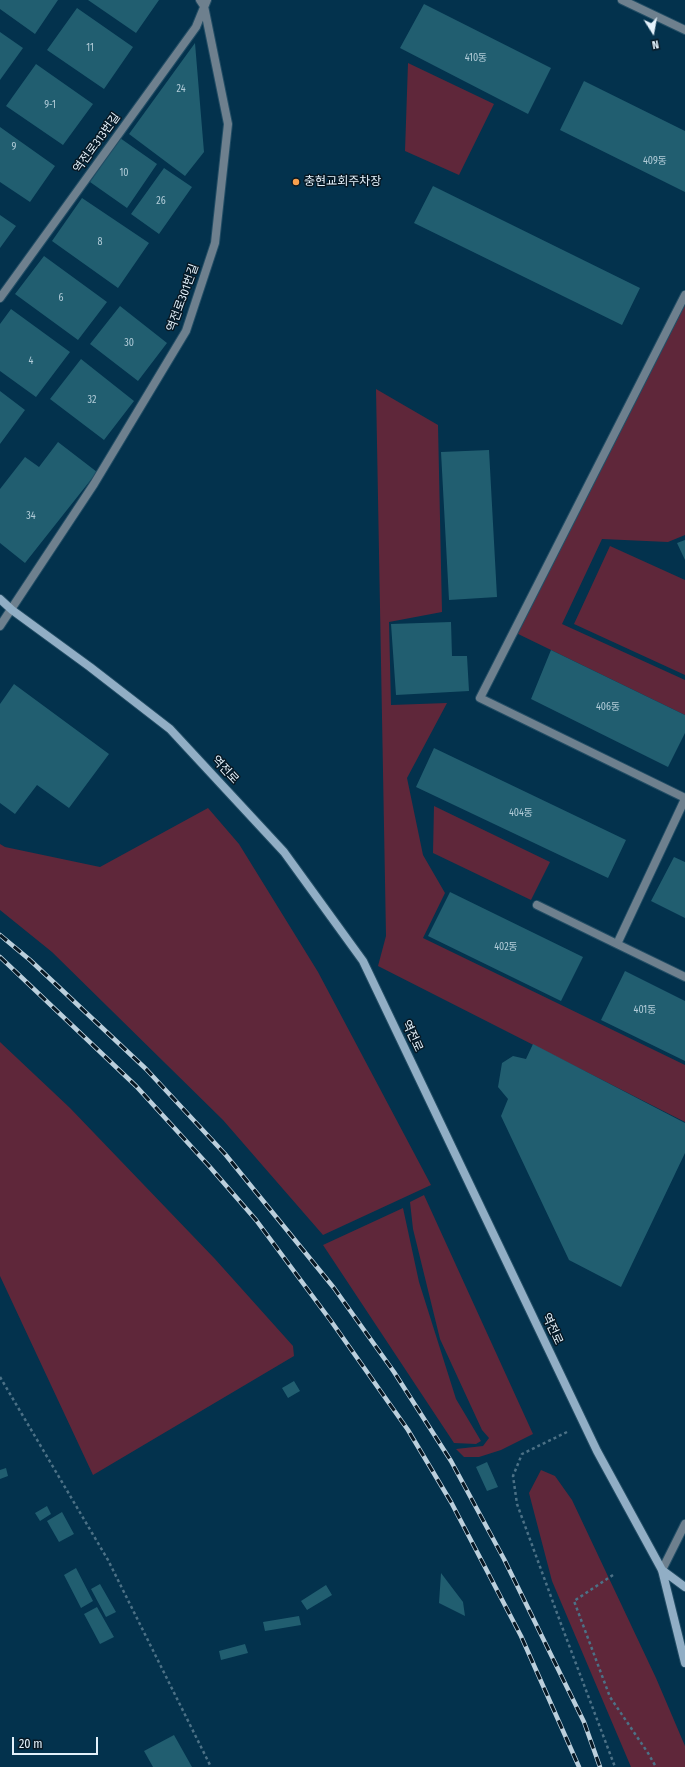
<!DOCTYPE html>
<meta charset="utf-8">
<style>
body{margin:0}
#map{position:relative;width:685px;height:1767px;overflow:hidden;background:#03324d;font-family:"Fira Sans Condensed",sans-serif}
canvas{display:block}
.north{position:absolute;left:633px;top:12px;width:40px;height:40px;-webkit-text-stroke:3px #071824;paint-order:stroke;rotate:169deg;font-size:11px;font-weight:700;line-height:16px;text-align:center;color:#e3f1fb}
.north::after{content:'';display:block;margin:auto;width:14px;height:18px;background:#e3f1fb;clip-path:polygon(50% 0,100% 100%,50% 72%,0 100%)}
.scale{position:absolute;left:12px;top:1737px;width:86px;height:18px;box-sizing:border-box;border:2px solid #e3f1fb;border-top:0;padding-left:5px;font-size:12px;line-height:14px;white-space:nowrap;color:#e3f1fb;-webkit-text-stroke:3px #071824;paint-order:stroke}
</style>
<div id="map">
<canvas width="685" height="1767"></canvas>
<div class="north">N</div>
<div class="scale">20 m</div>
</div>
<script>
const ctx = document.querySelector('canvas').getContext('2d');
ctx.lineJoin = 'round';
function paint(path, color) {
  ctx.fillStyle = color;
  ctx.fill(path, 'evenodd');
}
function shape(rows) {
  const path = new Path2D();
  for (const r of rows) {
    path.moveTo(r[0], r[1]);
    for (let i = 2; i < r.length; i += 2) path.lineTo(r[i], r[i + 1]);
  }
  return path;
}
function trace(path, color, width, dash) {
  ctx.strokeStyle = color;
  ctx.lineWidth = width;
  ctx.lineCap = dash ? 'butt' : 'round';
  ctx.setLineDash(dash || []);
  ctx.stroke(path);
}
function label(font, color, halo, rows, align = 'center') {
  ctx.font = font + ' "Fira Sans Condensed","Noto Sans KR",sans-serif';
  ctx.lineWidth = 3;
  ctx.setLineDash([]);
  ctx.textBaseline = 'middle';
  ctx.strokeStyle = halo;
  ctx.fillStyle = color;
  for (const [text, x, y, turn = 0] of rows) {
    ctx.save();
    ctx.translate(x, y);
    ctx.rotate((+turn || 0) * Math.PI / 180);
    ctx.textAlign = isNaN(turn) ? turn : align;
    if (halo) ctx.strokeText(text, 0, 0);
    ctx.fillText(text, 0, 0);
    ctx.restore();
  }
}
const green = shape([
 [408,63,494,104,459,175,405,151],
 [685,295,685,535,668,542,602,539,562,624,685,680,685,715,514,632],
 [376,389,438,425,442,612,389,622,391,705,447,703,407,778,423,855,445,893,423,938,685,1065,685,1122,378,966,386,936],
 [610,546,685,580,685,675,574,624],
 [434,806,550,862,531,900,433,853],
 [208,808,239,844,318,972,431,1185,323,1235,223,1120,52,952,0,910,0,844,5,847,100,867],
 [0,1042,70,1108,215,1259,293,1346,294,1356,93,1475,0,1276],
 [424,1195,533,1434,501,1450,479,1457,464,1457,456,1449,483,1446,489,1438,482,1430,440,1339,413,1229,410,1202],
 [403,1208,419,1282,456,1399,481,1441,476,1444,454,1443,323,1245],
 [541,1470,555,1476,572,1500,656,1678,685,1746,685,1767,631,1767,552,1581,529,1493]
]);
const building = shape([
 [0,0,58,0,35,34,0,9],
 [88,0,159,0,136,33],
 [424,4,551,68,528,114,400,48],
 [77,8,133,47,104,89,47,50],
 [0,32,23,48,0,80],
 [195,43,204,152,185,176,129,134],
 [36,64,93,104,63,145,6,106],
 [584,81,685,131,685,192,560,130],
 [0,127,55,166,30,202,0,182],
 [120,138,157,164,127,208,90,182],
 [164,168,192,187,159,234,131,214],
 [433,186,640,288,622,325,414,223],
 [82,198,149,243,118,288,52,241],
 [0,215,16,226,0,248],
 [44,256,107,302,78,340,15,294],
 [120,306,167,343,138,381,90,344],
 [11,309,70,352,36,397,0,371,0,324],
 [81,359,134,401,104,440,50,399],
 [0,391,25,410,0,444],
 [58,442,97,472,25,563,0,543,0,489,25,457,39,467],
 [489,450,497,597,449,600,441,452],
 [685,540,685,560,677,543],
 [451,622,452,656,467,656,469,691,396,695,391,624],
 [551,650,685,715,685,733,668,767,531,699],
 [14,684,109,754,69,808,37,785,15,814,0,803,0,704],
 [434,748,626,840,608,878,416,787],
 [674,857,685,862,685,918,651,901],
 [450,892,583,957,561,1001,428,936],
 [625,971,685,1001,685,1061,601,1020],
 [533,1044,685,1123,685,1153,621,1287,569,1260,501,1116,508,1099,498,1087,502,1063,513,1056,526,1059],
 [294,1381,300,1391,288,1398,282,1388],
 [487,1462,498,1487,487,1491,476,1467],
 [6,1468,8,1476,0,1479,0,1470],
 [47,1506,51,1514,40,1521,35,1513],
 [62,1512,74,1534,59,1542,47,1521],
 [76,1568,93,1601,81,1608,64,1575],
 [441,1573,463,1602,465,1616,439,1603],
 [100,1584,116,1612,106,1617,91,1589],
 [326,1585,332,1595,307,1610,301,1601],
 [97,1607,114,1637,100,1644,84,1614],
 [299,1616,301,1625,265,1631,263,1622],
 [245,1644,248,1653,221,1660,219,1651],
 [174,1735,192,1767,153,1767,144,1751]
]);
const path = shape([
 [0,1377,108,1560,211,1767],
 [567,1432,522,1454,513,1476,517,1504,561,1624,615,1767],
 [613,1575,574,1601,610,1697,648,1753,656,1767]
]);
const minor = shape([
 [685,295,480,698,685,798],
 [0,298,196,27,207,0],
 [0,626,94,484,186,331,215,243,228,124,204,6,200,0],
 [685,799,617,944,685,977],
 [537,905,617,944]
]);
const tertiary = shape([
 [622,0,685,30],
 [662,1570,685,1524]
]);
const secondary = shape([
 [0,599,12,610,90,667,170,729,284,852,363,961,597,1451,662,1570,685,1663],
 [662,1570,685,1587]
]);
const rail = shape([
 [0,935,30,960,146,1069,225,1154,334,1288,394,1372,451,1461,504,1559,584,1722,600,1767],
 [0,957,136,1086,209,1166,256,1220,331,1321,408,1430,451,1502,521,1636,579,1767]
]);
const markers = [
 [296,182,4,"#f9a04d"]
];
const numberNames = [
 ["11",90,48],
 ["410동",476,58],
 ["24",181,89],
 ["9-1",50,105],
 ["9",14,147],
 ["409동",655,161],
 ["10",124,173],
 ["26",161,201],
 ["8",100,242],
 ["6",61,298],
 ["30",129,343],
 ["4",31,361],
 ["32",92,400],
 ["34",31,516],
 ["406동",608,707],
 ["404동",521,813],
 ["402동",506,947],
 ["401동",645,1010]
];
const streetNames = [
 ["역전로313번길",97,143,-54],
 ["역전로301번길",183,298,-70],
 ["역전로",225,770,47],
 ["역전로",412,1036,65],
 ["역전로",552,1329,65]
];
const poiNames = [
 ["충현교회주차장",304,182]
];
paint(green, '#5f273a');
paint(building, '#215e70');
trace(minor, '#224d65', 10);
trace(tertiary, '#224d65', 10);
trace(secondary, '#224d65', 10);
trace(path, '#4c7186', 2.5, [3, 3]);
trace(minor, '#6e808e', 8);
trace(tertiary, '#6e808e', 8);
trace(secondary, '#91aec5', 8);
trace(rail, '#bbcfdc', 4.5);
trace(rail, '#071824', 3, [9]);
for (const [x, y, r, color] of markers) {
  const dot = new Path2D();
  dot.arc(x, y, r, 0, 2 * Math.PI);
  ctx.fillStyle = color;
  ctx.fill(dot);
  trace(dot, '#071824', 1.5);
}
label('10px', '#b2ccd8', null, numberNames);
label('12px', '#e3f1fb', '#071824', streetNames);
label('12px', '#e3f1fb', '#071824', poiNames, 'left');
</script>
